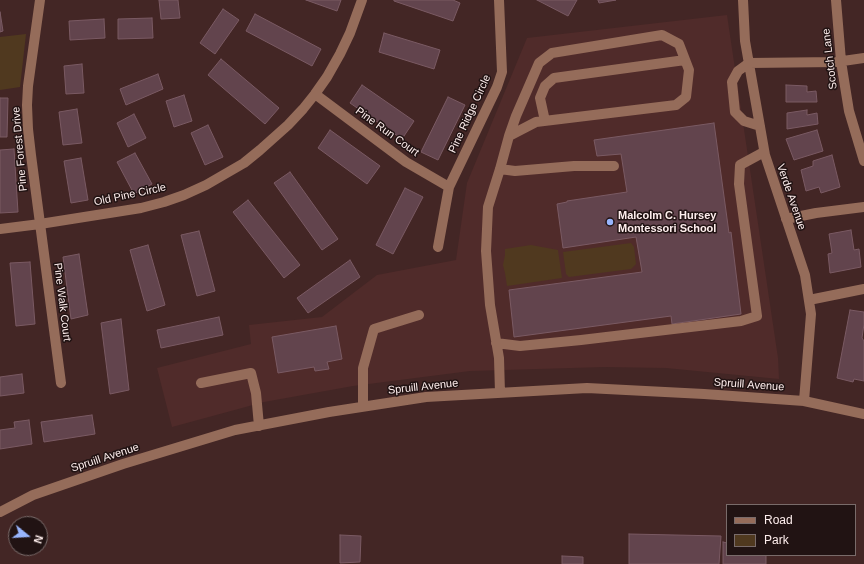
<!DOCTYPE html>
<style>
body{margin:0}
#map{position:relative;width:864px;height:564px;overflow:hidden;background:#432625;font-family:Arial,sans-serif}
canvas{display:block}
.legend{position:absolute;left:726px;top:504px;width:130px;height:52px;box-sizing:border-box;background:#211313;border:1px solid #796b6a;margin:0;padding:5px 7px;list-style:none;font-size:12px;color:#feeeed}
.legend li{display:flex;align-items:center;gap:8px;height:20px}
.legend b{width:20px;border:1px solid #796b6a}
.north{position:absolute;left:8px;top:516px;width:40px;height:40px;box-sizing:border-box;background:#211313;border:1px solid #796b6a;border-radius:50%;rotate:108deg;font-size:11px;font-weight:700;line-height:16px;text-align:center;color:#feeeed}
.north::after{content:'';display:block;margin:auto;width:14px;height:18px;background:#98b5fd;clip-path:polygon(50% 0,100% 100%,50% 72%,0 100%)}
</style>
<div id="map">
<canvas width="864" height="564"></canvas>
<ul class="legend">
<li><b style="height:5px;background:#956c5a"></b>Road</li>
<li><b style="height:11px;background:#50391f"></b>Park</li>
</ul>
<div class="north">N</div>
</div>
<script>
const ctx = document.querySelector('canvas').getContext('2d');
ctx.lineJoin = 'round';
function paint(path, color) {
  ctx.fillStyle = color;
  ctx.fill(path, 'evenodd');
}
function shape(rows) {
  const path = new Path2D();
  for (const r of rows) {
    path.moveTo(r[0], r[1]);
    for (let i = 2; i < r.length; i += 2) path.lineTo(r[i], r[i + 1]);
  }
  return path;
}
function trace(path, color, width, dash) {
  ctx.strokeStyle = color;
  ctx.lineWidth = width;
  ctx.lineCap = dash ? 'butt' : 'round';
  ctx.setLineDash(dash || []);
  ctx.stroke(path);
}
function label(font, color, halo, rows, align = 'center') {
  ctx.font = font + ' Arial,sans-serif';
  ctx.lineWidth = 3;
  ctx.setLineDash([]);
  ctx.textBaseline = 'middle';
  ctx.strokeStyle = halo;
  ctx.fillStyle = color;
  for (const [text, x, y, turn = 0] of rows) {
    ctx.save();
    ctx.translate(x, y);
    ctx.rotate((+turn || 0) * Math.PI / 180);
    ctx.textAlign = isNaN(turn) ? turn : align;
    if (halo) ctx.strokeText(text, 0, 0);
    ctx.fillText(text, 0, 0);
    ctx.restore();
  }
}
const built = shape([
 [727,15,778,358,779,379,666,368,604,367,470,371,353,386,264,402,172,427,157,368,251,344,249,325,322,317,377,275,456,260,467,183,527,38]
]);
const green = shape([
 [26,34,20,87,0,90,0,37],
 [631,243,634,247,636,264,631,269,569,277,566,274,563,252],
 [531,245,558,250,562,278,507,286,505,273,503,265,505,255,505,249]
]);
const building = shape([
 [159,0,178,0,180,18,161,19,159,0],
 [306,0,341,0,337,11,306,0],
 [394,0,453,0,460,3,453,21,394,1,394,0],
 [537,0,577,0,568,16,537,0],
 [598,0,616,0,599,3,598,0],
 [223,9,239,20,215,54,200,43,223,9],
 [0,12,3,31,0,32,0,12],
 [255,14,321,49,312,66,246,31,255,14],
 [152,18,153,38,118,39,118,19,152,18],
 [104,19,105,38,70,40,69,21,104,19],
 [384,33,440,50,434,69,379,52,384,33],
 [221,59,279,108,265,124,208,75,221,59],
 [82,64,84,93,66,94,64,66,82,64],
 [158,74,163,89,126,105,120,89,158,74],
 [362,85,414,121,402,139,350,103,362,85],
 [786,85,807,86,807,92,816,91,817,102,786,102,786,85],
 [184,95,192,121,174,127,166,101,184,95],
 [448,97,465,105,438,160,421,152,448,97],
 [0,98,8,98,7,137,0,137,0,98],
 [77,109,82,143,63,145,59,112,77,109],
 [807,110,807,115,817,113,818,124,787,129,787,113,807,110],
 [134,114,146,138,128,147,117,123,134,114],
 [714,123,729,233,731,232,741,314,672,324,671,316,514,337,509,290,642,272,636,237,563,248,557,204,567,202,567,201,627,192,621,154,597,156,594,140,714,123],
 [208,125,223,157,205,165,191,133,208,125],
 [330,130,380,166,367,184,318,148,330,130],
 [817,130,823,151,794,160,786,139,817,130],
 [14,149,18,212,0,213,0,150,14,149],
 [135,153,152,184,134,194,117,162,135,153],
 [832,155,840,187,821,193,819,187,806,191,801,170,813,166,813,161,832,155],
 [81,158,88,200,71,203,64,161,81,158],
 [290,172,338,239,322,250,274,183,290,172],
 [405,188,423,197,393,254,376,245,405,188],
 [248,200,300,265,284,278,233,212,248,200],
 [851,230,854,250,859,249,861,267,830,273,828,254,832,253,829,234,851,230],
 [199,231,215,291,197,296,181,235,199,231],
 [148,245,165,305,147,311,130,250,148,245],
 [79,254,88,315,71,319,63,257,79,254],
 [350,260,360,277,308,313,297,298,350,260],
 [30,262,35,324,16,326,10,263,30,262],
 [850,310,864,312,864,324,862,338,864,341,864,381,854,379,853,382,837,378,850,310],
 [219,317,223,335,161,348,157,330,219,317],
 [121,319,129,390,110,394,101,323,121,319],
 [336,326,342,359,327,362,329,369,315,371,314,367,278,373,272,337,336,326],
 [22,374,24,393,0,396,0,377,22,374],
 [92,415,95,434,44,442,41,422,92,415],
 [29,420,32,444,0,449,0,430,15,428,14,422,29,420],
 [629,534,721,536,719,564,629,564,629,534],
 [340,535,361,536,360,562,340,563,340,535],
 [723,542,727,543,727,555,766,555,766,564,723,564,723,542],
 [562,556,583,557,583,564,562,564,562,556]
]);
const minor = shape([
 [40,0,28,86,27,105,28,129,31,155,61,383],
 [743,0,745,41,765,155,805,275,811,314,804,401],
 [836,0,841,61,843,74,849,111,864,161],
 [315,94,406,162,449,187],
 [545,121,540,98,545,86,554,78,685,60],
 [760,126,744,121,735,112,732,82,738,71,749,63,836,62,864,58],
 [500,169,515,171,574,166,614,166],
 [786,219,816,213,864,207],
 [0,229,40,224,141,208,164,202,184,195,206,185,244,163,260,150,288,125,303,109,315,94,327,77,340,54,350,33,362,0],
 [438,247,449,187,497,87,502,72,499,0],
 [809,300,864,289],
 [496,343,520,346,581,340,741,321,757,316,739,184,740,165,764,152],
 [201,383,251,373,256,393,259,426],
 [500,393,499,358,490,305,486,251,488,207,500,169,509,136,516,116,539,63,552,53,662,35,679,44,689,70,686,97,676,105,536,122,509,136],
 [363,406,363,368,374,329,419,315],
 [0,512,33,495,123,464,235,430,329,412,426,397,587,388,704,394,804,401,864,414]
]);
const markers = [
 [610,222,4,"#98b5fd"]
];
const streetNames = [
 ["Scotch Lane",830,59,-97],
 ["Pine Ridge Circle",470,114,-65],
 ["Pine Run Court",387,132,36],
 ["Pine Forest Drive",20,149,-95],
 ["Old Pine Circle",130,195,-12],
 ["Verde Avenue",791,197,71],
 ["Pine Walk Court",62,302,83],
 ["Spruill Avenue",749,385,4],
 ["Spruill Avenue",423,387,-6],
 ["Spruill Avenue",105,458,-18]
];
const poiNames = [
 ["Malcolm C. Hursey",618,216],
 ["Montessori School",618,229]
];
paint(built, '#502b2a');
paint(green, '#50391f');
paint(building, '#62444d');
trace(building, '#7a5a63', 1);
trace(minor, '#956c5a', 10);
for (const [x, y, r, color] of markers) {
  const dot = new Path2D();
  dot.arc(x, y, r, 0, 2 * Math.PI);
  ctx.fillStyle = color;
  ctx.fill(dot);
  trace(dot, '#211313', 1.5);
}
label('11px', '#feeeed', '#211313', streetNames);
label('bold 11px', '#feeeed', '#211313', poiNames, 'left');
</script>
